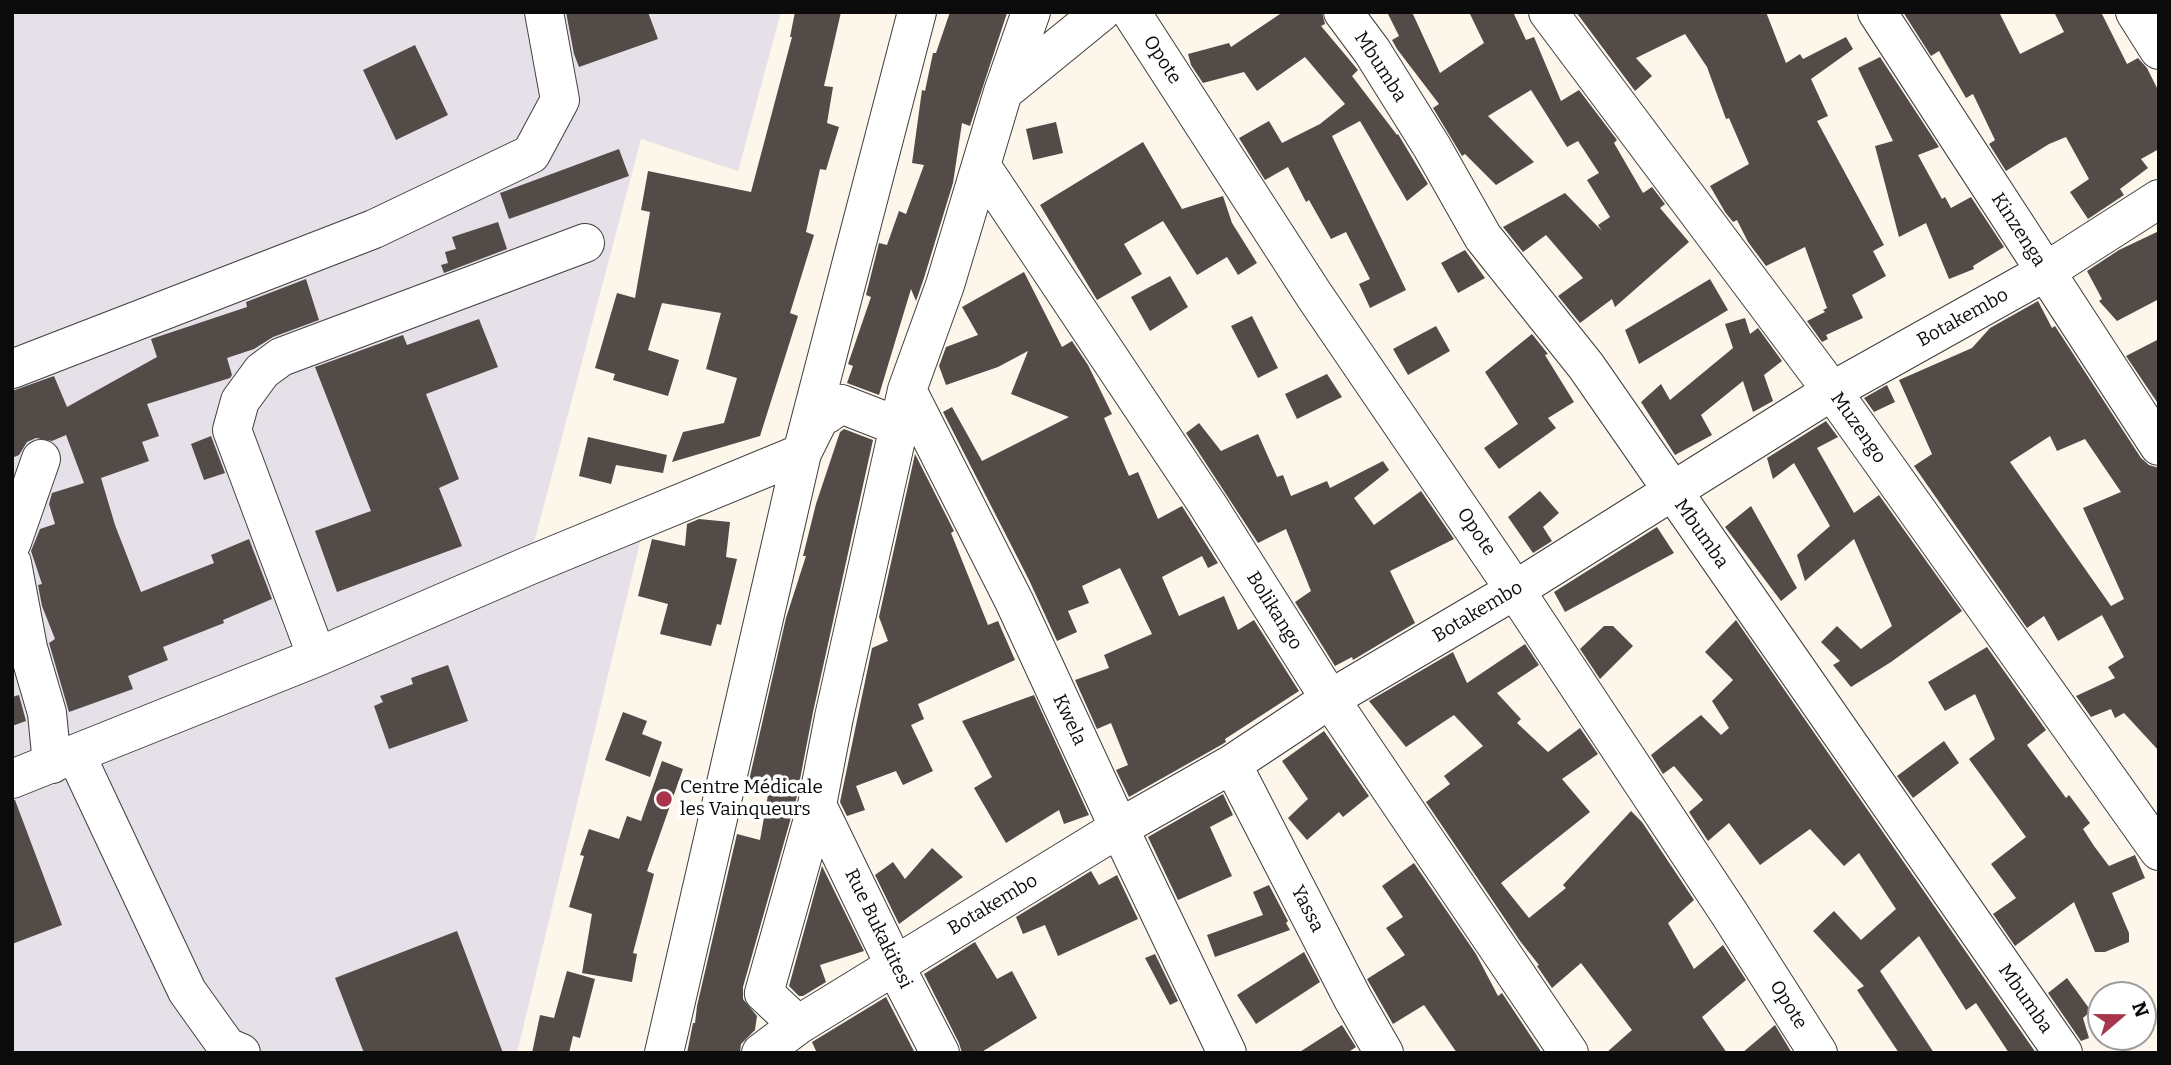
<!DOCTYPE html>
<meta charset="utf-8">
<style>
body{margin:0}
#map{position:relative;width:2171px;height:1065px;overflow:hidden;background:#fcf6eb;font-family:Bitter,serif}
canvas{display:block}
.frame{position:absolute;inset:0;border:14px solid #0b0b0b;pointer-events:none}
.north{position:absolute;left:2087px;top:981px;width:70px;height:70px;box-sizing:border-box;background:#fff;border:2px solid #9d9d9d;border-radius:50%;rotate:70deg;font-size:19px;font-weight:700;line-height:28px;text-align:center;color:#0b0b0b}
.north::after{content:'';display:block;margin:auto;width:24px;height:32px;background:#a7364c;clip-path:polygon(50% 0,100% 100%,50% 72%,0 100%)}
</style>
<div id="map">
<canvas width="2171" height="1065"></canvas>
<div class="frame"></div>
<div class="north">N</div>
</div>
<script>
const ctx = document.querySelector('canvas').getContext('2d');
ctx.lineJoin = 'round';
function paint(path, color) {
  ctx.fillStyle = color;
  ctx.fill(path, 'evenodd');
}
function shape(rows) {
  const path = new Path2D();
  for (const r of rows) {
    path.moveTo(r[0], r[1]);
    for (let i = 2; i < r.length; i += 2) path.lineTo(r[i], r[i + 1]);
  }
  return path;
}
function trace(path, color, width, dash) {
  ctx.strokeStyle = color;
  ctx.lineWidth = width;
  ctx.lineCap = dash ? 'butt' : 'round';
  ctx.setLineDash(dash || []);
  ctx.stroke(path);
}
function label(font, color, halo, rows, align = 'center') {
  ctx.font = font + ' Bitter,serif';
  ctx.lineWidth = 7;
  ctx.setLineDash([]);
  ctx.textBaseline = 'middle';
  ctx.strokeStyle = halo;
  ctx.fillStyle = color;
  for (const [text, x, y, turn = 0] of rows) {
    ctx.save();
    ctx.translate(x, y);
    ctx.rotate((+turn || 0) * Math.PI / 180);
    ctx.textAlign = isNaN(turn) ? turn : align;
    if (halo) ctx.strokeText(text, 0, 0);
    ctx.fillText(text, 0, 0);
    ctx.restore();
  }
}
const industrial = shape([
 [12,12,781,12,738,171,641,139,528,565,641,538,517,1053,12,1053]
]);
const building = shape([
 [566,12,648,12,658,39,579,67,574,54],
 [795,12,841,12,824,86,833,87,827,123,839,127,826,170,820,169,806,232,814,235,790,313,798,316,760,436,672,462,683,432,724,423,737,378,706,369,721,313,662,303,648,350,679,360,668,396,613,380,615,374,595,368,617,293,635,298,650,212,641,210,648,171,751,192,792,37,790,37],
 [950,12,1007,13,970,126,962,123,953,183,924,278,916,301,911,289,879,395,847,383,853,366,848,364,871,297,866,295,879,243,887,245,899,211,906,214,924,165,912,163,922,90,925,91,933,53,936,53],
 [1283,12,1322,12,1325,24,1321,26,1358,70,1352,76,1397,135,1398,134,1428,184,1407,201,1360,121,1332,136,1406,290,1370,308,1359,284,1370,279,1346,232,1331,239,1309,200,1306,202,1288,167,1265,180,1239,138,1269,121,1282,143,1320,124,1345,104,1305,57,1257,91,1244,72,1203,83,1191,65,1188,54,1229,43,1231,47],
 [1387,12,1412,12,1440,73,1484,43,1469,12,1513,12,1526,40,1534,37,1561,101,1579,90,1617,140,1614,143,1643,193,1652,187,1665,204,1660,208,1689,242,1615,307,1612,299,1580,323,1558,296,1583,278,1546,235,1523,252,1503,227,1565,193,1602,231,1598,225,1610,217,1587,180,1599,173,1578,141,1567,147,1531,90,1488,116,1534,162,1496,185,1465,154,1462,156,1433,108,1439,104,1397,49,1392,40,1399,36],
 [1576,12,1766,12,1786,63,1800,54,1803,59,1846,37,1853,49,1811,79,1828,116,1817,121,1884,245,1873,251,1886,276,1852,295,1863,318,1826,335,1828,339,1822,342,1807,321,1825,312,1823,310,1827,308,1805,247,1766,266,1748,242,1737,220,1733,222,1725,212,1710,186,1749,164,1729,118,1726,119,1707,67,1685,34,1636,58,1652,76,1635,91],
 [1903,12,1999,12,2020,54,2064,32,2054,12,2101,12,2127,64,2138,58,2147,68,2159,92,2159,149,2141,159,2148,168,2120,189,2124,195,2088,219,2070,192,2089,179,2066,137,2049,144,2006,171,1989,144,1995,140,1973,94,1966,98,1939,51,1931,56],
 [415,45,448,115,396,140,363,70],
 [1880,57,1939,147,1918,155,1942,199,1945,197,1951,208,1971,197,2004,247,1973,266,1974,269,1949,279,1926,223,1899,237,1875,146,1893,141,1858,68],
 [1056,122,1063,153,1033,160,1026,129],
 [1143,142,1182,209,1223,196,1232,223,1257,263,1238,275,1227,257,1197,275,1163,221,1124,244,1142,274,1097,300,1040,205],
 [619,149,629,176,509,219,500,193],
 [498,222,507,249,444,273,441,265,448,263,445,252,456,249,452,237],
 [2159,231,2159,299,2117,321,2099,301,2102,299,2087,271,2119,250],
 [1465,250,1485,278,1458,293,1441,263],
 [1024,272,1062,347,1072,341,1088,365,1112,414,1104,418,1129,476,1138,472,1158,519,1182,506,1218,563,1208,568,1202,556,1162,577,1179,616,1224,596,1238,630,1254,620,1299,691,1225,739,1226,742,1221,745,1129,797,1116,770,1128,765,1111,723,1097,729,1075,680,1109,668,1104,655,1152,634,1120,568,1082,586,1089,603,1068,611,1077,632,1057,641,1029,580,943,412,952,407,982,461,1069,417,1011,394,1028,351,998,367,946,385,939,366,946,347,978,335,962,307],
 [1170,276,1188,307,1150,331,1131,297],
 [306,279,319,320,273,337,254,349,227,358,232,375,230,378,147,404,159,436,142,442,149,461,101,478,115,525,141,592,214,563,211,555,249,539,272,599,223,620,224,623,163,647,168,660,128,676,133,689,69,712,49,643,55,639,42,606,38,585,42,584,31,551,40,529,55,524,49,504,52,493,84,483,66,435,52,441,36,438,27,442,19,455,12,458,12,391,54,376,67,407,157,357,151,339,247,307,246,302],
 [1710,279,1728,310,1639,364,1625,330],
 [2038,301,2052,328,2055,326,2141,458,2149,465,2159,468,2159,751,2124,713,2115,718,2111,709,2091,717,2076,696,2115,678,2108,667,2124,657,2102,615,2058,641,2044,616,2027,628,1914,466,1932,454,1899,380,1972,348,1990,328],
 [2050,436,2057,451,2085,439,2121,492,2083,508,2124,599,2111,606,2010,462],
 [1252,316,1278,368,1258,378,1231,326],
 [1745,318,1750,334,1758,328,1782,361,1764,375,1773,401,1753,412,1743,381,1701,415,1712,435,1675,455,1641,402,1661,384,1670,400,1733,348,1725,324],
 [479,319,498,367,426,394,459,479,439,488,462,546,337,592,315,531,371,511,315,367,403,335,407,345],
 [1436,326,1450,351,1408,375,1393,349],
 [1532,334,1548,354,1545,355,1574,402,1548,418,1556,428,1499,469,1484,448,1518,424,1485,372],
 [2159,339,2159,405,2126,356],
 [1327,374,1342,397,1297,419,1285,394],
 [1887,385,1895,402,1874,412,1864,398],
 [1826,421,1838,437,1817,448,1854,513,1879,495,1962,611,1891,662,1851,687,1833,665,1840,661,1821,642,1837,626,1861,649,1892,626,1854,539,1805,581,1797,555,1830,526,1794,463,1773,479,1767,458],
 [1199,423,1221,451,1258,434,1277,477,1283,475,1291,496,1327,481,1330,488,1383,461,1389,470,1354,498,1374,525,1421,491,1454,539,1390,571,1415,623,1353,660,1352,657,1335,666,1295,602,1311,591,1286,529,1258,543,1186,433],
 [844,429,873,440,813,712,796,800,743,987,743,999,757,1016,755,1030,741,1044,740,1053,687,1053,693,1023,695,1023,697,1006,737,834,760,840,769,789,748,785,786,618,806,556,803,556,816,504,840,432],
 [211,436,225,473,204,480,191,444],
 [588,437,667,455,663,473,616,465,611,484,579,476],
 [915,454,954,531,951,533,988,625,998,621,1015,660,918,704,924,719,911,725,933,771,903,785,896,771,856,786,865,810,847,816,840,802,872,648,888,641,879,617],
 [1540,491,1559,513,1543,527,1552,541,1533,553,1508,517],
 [1751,506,1797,588,1781,601,1725,527],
 [699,519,730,522,726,557,737,559,721,625,717,624,711,646,660,634,668,604,638,596,652,539,685,546,687,524],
 [1657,527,1674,553,1565,612,1554,592],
 [1736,620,2036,1053,2009,1053,1976,1003,1966,1010,1919,936,1880,971,1934,1053,1899,1053,1857,990,1864,986,1813,931,1834,911,1861,940,1896,909,1859,853,1844,866,1810,829,1760,865,1729,823,1708,841,1689,812,1703,800,1674,766,1663,774,1651,755,1701,715,1721,735,1729,728,1712,701,1733,680,1705,652],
 [1604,626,1613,626,1633,646,1600,679,1580,649],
 [1525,644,1539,665,1497,693,1521,719,1517,723,1548,752,1580,728,1598,754,1562,779,1590,812,1501,883,1529,918,1566,888,1563,885,1631,811,1642,822,1694,900,1668,923,1694,969,1723,945,1746,980,1702,1017,1727,1053,1606,1053,1632,1030,1581,963,1552,988,1537,966,1539,965,1520,941,1426,802,1450,784,1444,776,1483,746,1454,715,1406,747,1369,701,1453,652,1467,683],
 [1987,647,2046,730,2027,745,2066,798,2069,795,2090,823,2083,829,2094,846,2109,866,2135,855,2145,878,2112,893,2129,933,2129,942,2105,952,2095,952,2074,902,2015,946,1993,914,2016,898,1991,864,2026,837,1969,759,1995,739,1975,694,1945,711,1928,682],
 [448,665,468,721,389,749,374,706,383,702,380,696,413,684,411,678],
 [19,695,26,721,12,726,12,697],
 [1034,695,1089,815,1064,824,1059,810,1006,843,974,788,992,777,962,721],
 [623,712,647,721,642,734,662,742,650,777,605,760],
 [1324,731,1369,796,1343,817,1339,812,1307,840,1288,818,1308,799,1282,761],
 [1944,741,1959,763,1913,798,1897,776],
 [662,761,683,769,647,871,654,874,633,953,637,954,632,982,582,973,592,914,569,907,584,856,580,855,589,829,619,839,627,816,641,821],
 [1223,794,1233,815,1210,827,1232,876,1178,900,1148,837],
 [12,800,15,800,62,925,12,944],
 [932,848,963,877,899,924,875,875,893,862,905,879],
 [1414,863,1476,954,1498,996,1502,993,1542,1053,1457,1053,1424,1005,1393,1024,1367,979,1405,955,1386,928,1403,917,1382,886],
 [822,866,864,951,820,965,826,982,803,996,799,996,789,986],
 [1091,871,1099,885,1117,875,1138,919,1058,956,1045,925,1023,934,1016,917],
 [1269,885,1288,921,1286,923,1290,930,1215,957,1207,935,1263,915,1253,892],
 [457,931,503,1053,364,1053,335,978],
 [975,942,997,979,1012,971,1037,1018,980,1053,962,1053,959,1043,924,974],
 [1304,952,1320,982,1256,1024,1237,995],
 [1155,954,1178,1001,1170,1005,1145,958],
 [567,971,595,979,580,1038,573,1036,569,1053,532,1053,540,1015,554,1018],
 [2067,978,2091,1011,2083,1018,2089,1038,2081,1041,2048,993],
 [886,997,915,1053,817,1053,812,1042],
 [1342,1025,1356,1047,1347,1053,1298,1053],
 [1775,1025,1792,1053,1742,1053]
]);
const minor = shape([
 [1131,12,1314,295,1515,590,1729,913,1818,1053],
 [1343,12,1372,51,1432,147,1483,237,1586,366,2063,1053],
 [1548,12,1832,391,2159,851],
 [1877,12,2159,446],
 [2135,12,2159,50],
 [1003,92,1101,12],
 [982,167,1207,504,1330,699,1569,1053],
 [12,369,374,229,531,154,560,100,544,12],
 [907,390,1014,601,1119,828,1227,1053],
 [12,542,41,459],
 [12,563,28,648,47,713,52,764],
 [317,657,232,430,240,401,262,371,281,357,585,243],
 [76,755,187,991,227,1047,241,1053],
 [1232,764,1353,999,1384,1053],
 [12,779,317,657,528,566,802,453,822,413,827,414,841,404,900,427],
 [817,805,895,966,940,1053],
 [798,1025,764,993,817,805,834,717,907,390,945,285,1003,92,1031,12],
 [664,1053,802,453,917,12],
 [761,1053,798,1025,1119,828,1232,764,1330,699,1515,590,1832,391,2045,272,2159,199]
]);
const markers = [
 [664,799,9,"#a7364c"]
];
const streetNames = [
 ["Opote",1162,60,57],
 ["Mbumba",1380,67,57],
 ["Kinzenga",2018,230,57],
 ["Botakembo",1963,318,-29],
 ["Muzengo",1858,428,55],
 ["Opote",1476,532,56],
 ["Mbumba",1701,534,55],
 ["Bolikango",1274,611,58],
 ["Botakembo",1478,612,-31],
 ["Kwela",1069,720,65],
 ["Botakembo",993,905,-31],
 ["Yassa",1307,909,63],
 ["Rue Bukakitesi",878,929,64],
 ["Mbumba",2025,999,55],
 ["Opote",1788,1005,58]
];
const poiNames = [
 ["Centre Médicale",680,788],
 ["les Vainqueurs",680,810]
];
paint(industrial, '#e6e0e8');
paint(building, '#524b48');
trace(minor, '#3e3e3e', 40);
trace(minor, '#fff', 38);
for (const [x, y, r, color] of markers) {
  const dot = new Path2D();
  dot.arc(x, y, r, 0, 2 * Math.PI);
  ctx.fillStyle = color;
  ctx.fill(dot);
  trace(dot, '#fff', 2.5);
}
label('19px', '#0b0b0b', '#fff', streetNames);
label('19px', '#0b0b0b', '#fff', poiNames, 'left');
</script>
